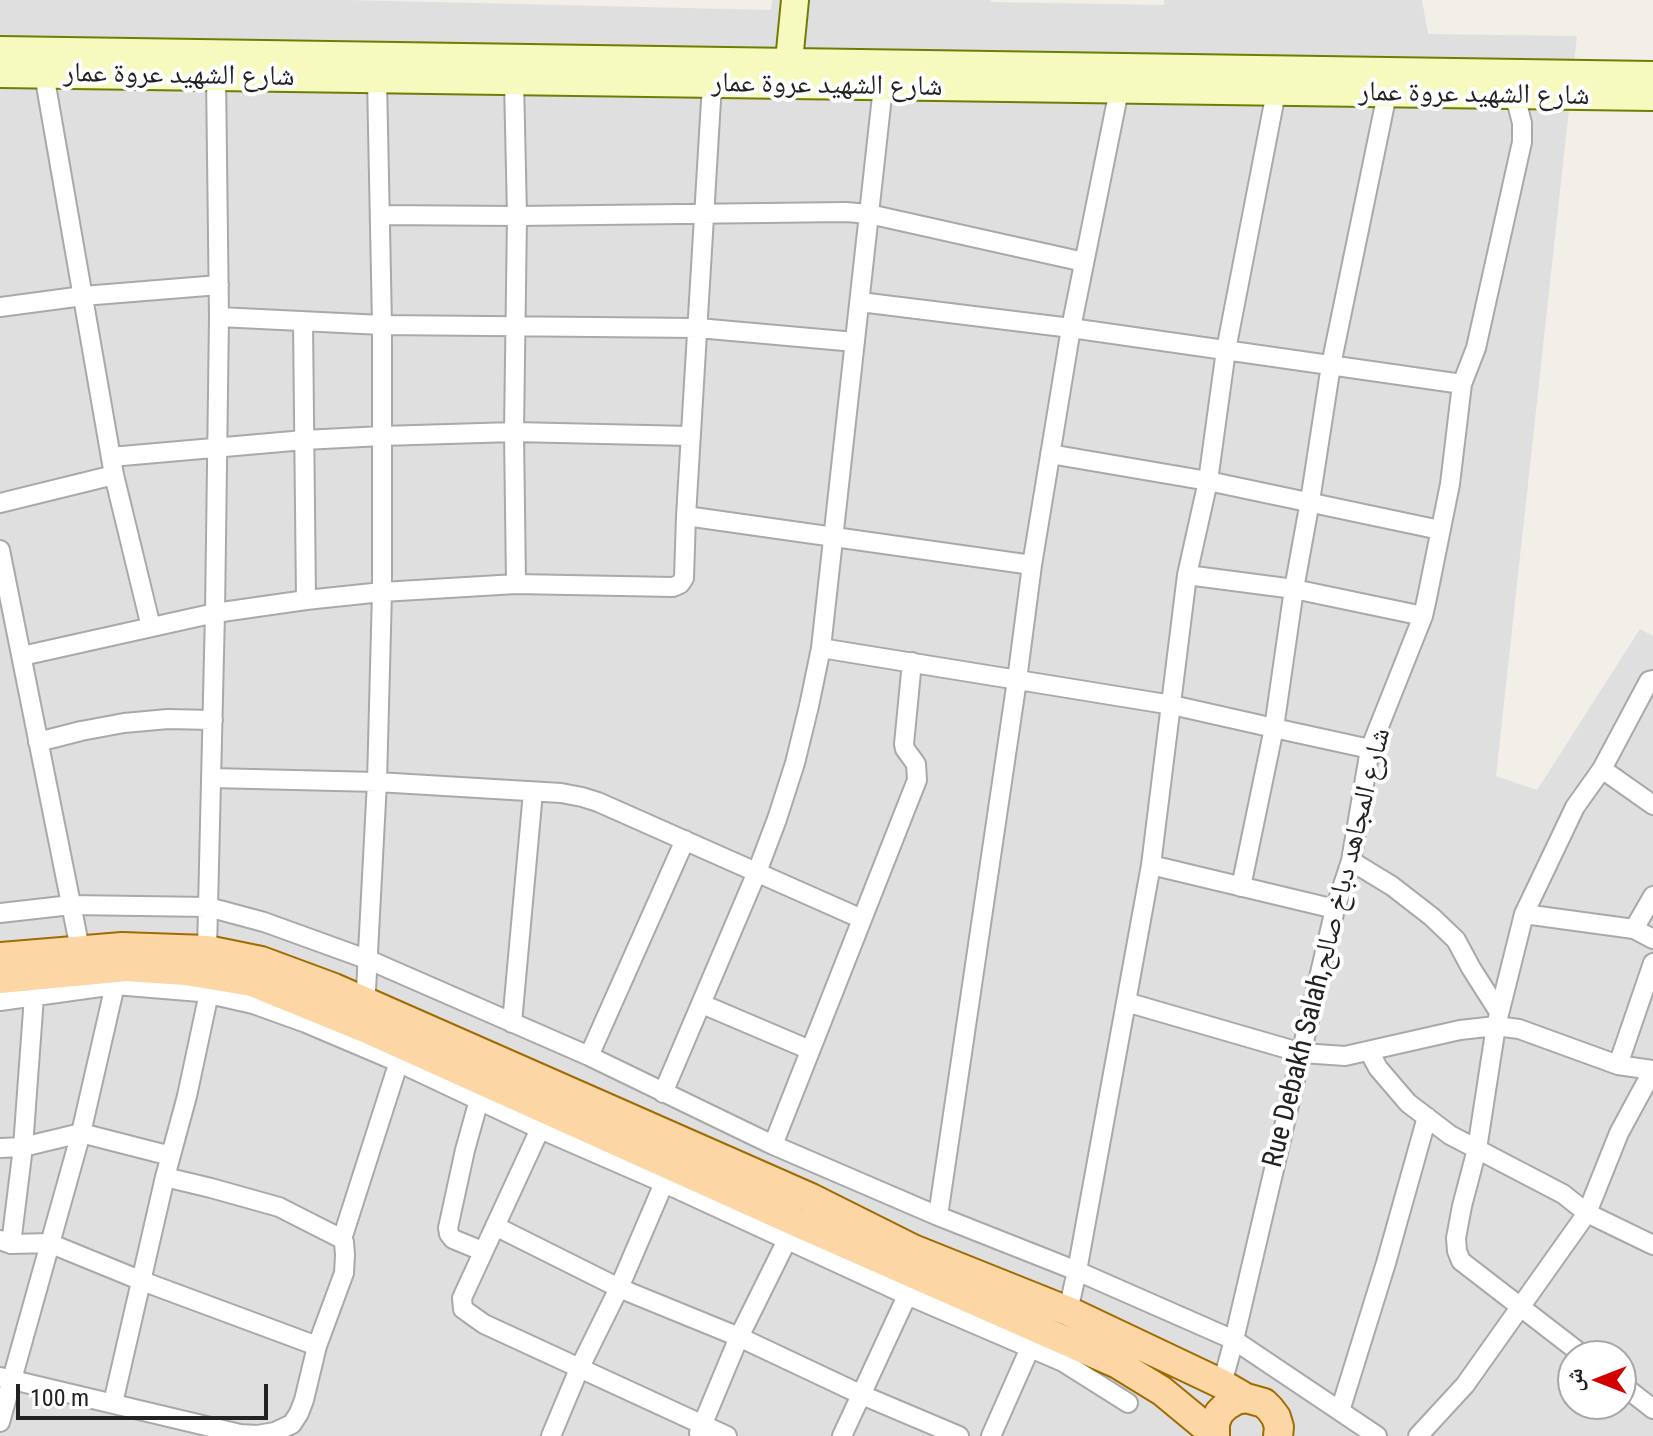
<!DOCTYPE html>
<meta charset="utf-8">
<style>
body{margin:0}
#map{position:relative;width:1653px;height:1436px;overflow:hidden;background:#f2efe9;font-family:"Roboto Condensed","Noto Naskh Arabic",sans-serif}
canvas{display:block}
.north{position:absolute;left:1557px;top:1340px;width:80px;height:80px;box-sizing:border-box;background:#fff;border:2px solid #a7a7a7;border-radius:50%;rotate:270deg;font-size:22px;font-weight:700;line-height:32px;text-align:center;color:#222}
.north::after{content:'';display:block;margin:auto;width:28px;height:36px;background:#d40000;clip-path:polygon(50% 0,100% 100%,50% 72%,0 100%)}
.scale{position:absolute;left:16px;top:1384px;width:252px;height:36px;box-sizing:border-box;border:4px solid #222;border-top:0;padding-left:10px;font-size:24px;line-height:28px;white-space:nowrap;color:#222;-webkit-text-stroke:6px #fff;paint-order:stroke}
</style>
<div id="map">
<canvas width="1653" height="1436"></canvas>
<div class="north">ش</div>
<div class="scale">100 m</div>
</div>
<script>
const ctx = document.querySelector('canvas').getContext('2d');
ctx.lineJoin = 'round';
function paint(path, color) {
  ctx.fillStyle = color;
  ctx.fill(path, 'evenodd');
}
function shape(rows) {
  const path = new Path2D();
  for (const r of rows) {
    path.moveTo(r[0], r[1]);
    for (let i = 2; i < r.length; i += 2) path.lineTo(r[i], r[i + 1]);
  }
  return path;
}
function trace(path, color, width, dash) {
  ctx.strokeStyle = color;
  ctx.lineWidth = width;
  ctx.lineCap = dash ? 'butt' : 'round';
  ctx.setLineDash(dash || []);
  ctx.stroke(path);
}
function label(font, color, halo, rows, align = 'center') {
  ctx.font = font + ' "Roboto Condensed","Noto Naskh Arabic",sans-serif';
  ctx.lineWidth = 8;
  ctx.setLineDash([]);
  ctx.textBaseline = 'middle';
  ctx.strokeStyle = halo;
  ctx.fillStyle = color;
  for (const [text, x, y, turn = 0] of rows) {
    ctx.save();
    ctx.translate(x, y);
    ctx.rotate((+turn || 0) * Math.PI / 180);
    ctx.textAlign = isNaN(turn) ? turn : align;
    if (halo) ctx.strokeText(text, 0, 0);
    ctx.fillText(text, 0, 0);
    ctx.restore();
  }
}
const residential = shape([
 [0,0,348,0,771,10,772,0,990,0,991,2,1164,5,1164,0,1422,0,1428,34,1577,36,1496,776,1537,790,1640,629,1653,636,1653,1436,0,1436],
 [1573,1356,1621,1356,1621,1404,1573,1404]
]);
const street = shape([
 [44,74,114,475,151,627],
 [514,80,517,216,514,432,516,584],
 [380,215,517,216,846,212,869,214,1084,262],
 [860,302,1071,328,1462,384],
 [0,307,83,296,219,285],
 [219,317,382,325,698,328,855,342],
 [303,323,306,600],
 [1050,454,1208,481,1226,350,1276,92],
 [111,457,304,440,382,436,514,432,691,436],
 [0,503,114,475],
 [686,516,1032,565],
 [0,550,80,949],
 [1187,575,1294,589,1423,616],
 [821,648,1172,705,1274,728,1241,887],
 [22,656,215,613,306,600,382,592,516,584,673,587,680,584,684,578,686,516,712,84],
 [38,742,81,731,124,723,168,719,213,720],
 [1370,749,1274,728,1294,589,1310,501,1331,365,1387,94],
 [1602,769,1653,805],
 [212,778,377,782,561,793,582,797,598,802,862,919],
 [1351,861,1392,886,1432,917,1456,940,1471,968,1499,1012],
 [1151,865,1335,909],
 [0,913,71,905,208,907,264,922,369,960,589,1056,773,1145,938,1216,1077,1271,1234,1340,1377,1436],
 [1524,914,1575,807,1602,769,1649,681,1653,680],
 [1634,929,1653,896],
 [207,950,215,613,219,317,216,76],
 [0,1001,115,985,200,992,253,1004,306,1023,398,1062,540,1129,664,1183,907,1295,1063,1362,1128,1403],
 [1126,1002,1302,1053,1345,1056,1460,1030,1496,1026,1519,1029,1618,1065],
 [702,1004,810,1050],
 [365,1009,377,782,382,592,382,325,377,79],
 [512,1023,533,792],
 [1369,1051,1378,1068,1408,1103,1450,1135,1563,1194,1587,1213,1653,1245],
 [589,1056,685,840],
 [663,1093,757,872,777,819,795,763,809,706,821,648,883,87],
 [479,1100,465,1150,448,1228,449,1234,453,1239,482,1251],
 [540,1129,462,1298,463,1309,484,1324,727,1436],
 [773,1145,917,780,916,764,905,749,904,744,912,662],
 [0,1148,23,1147,81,1133,163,1154,171,1152],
 [165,1177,211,1188,279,1207,342,1239],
 [938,1216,1017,680,1032,565,1071,328,1119,90],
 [495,1226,619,1288,739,1337,862,1395,959,1436],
 [0,1240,11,1244,49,1243,142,1281,317,1346],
 [11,1244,23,1147,34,997],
 [1068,1311,1077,1271,1151,865,1187,575,1208,481,1440,530],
 [1584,1356,1461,1261,1457,1251,1456,1238,1462,1206,1477,1149,1496,1026,1524,914,1634,929,1653,939],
 [0,1377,240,1434,257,1435,275,1432,292,1424,299,1413,304,1400,317,1346,344,1273,345,1255,344,1242,342,1239,402,1052],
 [1222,1384,1234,1340,1335,909,1351,861,1370,749,1423,616,1427,598,1450,484,1462,384,1476,348,1522,142,1522,123,1518,107,1511,95],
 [1621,1384,1653,1409],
 [113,1403,165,1177,187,1096,209,993],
 [1340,1411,1386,1263,1427,1117],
 [0,1422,81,1133,115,985],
 [699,1433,739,1337,791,1232],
 [551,1436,579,1369,619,1288,664,1183],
 [842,1436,912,1285],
 [991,1436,1034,1339],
 [1418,1436,1465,1385,1587,1213,1619,1133,1653,1070,1618,1065,1653,963]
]);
const secondary = shape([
 [0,50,1653,75],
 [789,61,795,0],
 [0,74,1653,97]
]);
const primary = shape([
 [0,957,122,947,207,950,261,961,334,988,811,1198,913,1249,1068,1311,1222,1384,1246,1398],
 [0,979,126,967,186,971,252,982,365,1028,796,1222,1118,1364,1162,1391,1214,1434],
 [1215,1436,1215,1423,1219,1413,1226,1406,1236,1400,1246,1398,1264,1403,1270,1409,1276,1417,1279,1427,1278,1436]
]);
const streetNames = [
 ["شارع الشهيد عروة عمار",179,76,1],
 ["شارع الشهيد عروة عمار",827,86,1],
 ["شارع الشهيد عروة عمار",1474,95,1],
 ["Rue Debakh Salah,شارع المجاهد دباخ صالح",1328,948,-76]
];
paint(residential, '#e0dfdf');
trace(street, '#a9a9a9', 22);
trace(secondary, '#707d05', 30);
trace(primary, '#a06b00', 32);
trace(street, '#fff', 18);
trace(secondary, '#f7fabf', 26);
trace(primary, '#fcd6a4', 28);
label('28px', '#222', '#fff', streetNames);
</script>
